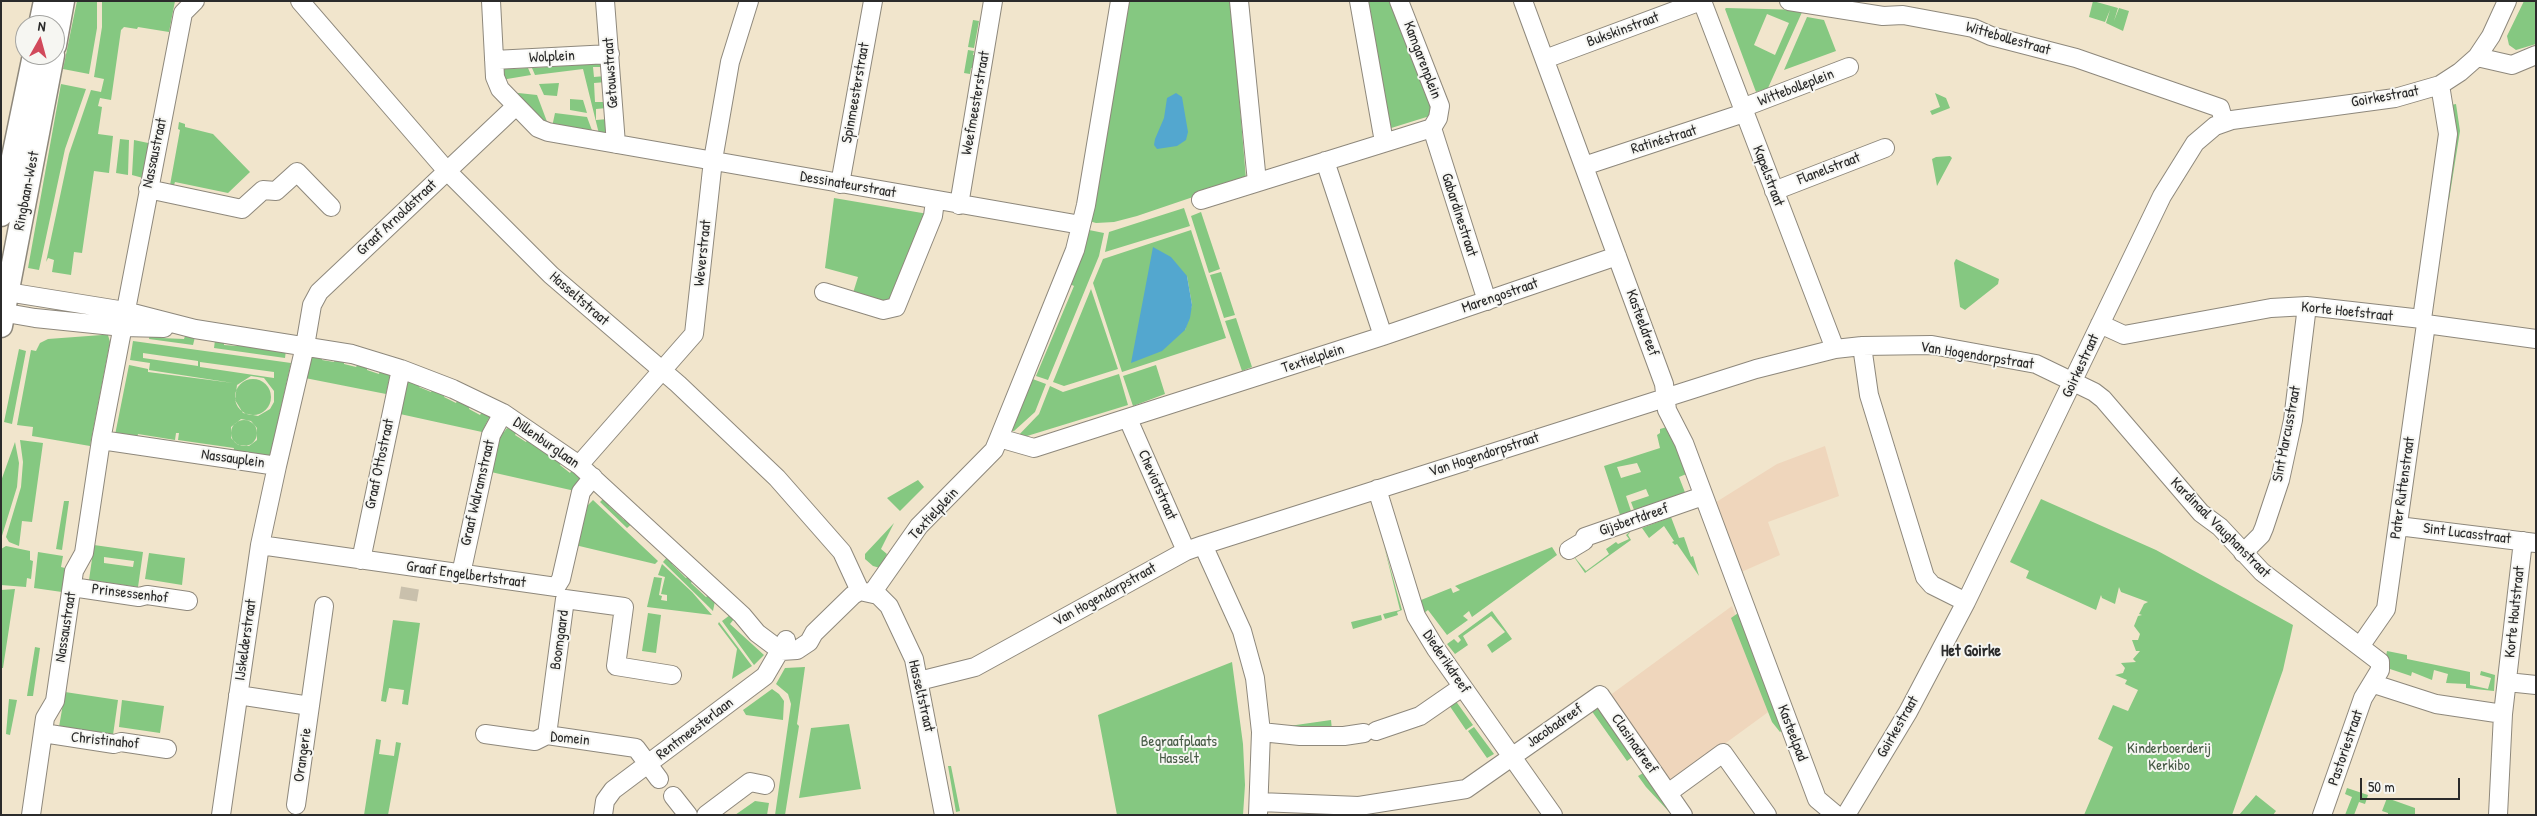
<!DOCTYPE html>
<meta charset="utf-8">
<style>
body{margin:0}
#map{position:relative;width:2537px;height:816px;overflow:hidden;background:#f1e5cc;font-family:"Patrick Hand",sans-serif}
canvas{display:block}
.frame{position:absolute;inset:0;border:2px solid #2b2b2b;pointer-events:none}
.north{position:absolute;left:15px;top:15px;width:50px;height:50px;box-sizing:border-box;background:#f6f6f2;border:1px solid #a5a5a2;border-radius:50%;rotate:7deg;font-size:14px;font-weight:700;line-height:20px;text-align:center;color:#2b2b2b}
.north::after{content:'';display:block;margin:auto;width:18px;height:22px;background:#d1495b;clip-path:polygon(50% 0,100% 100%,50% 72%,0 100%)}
.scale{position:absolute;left:2360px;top:778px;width:100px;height:22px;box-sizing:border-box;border:2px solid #2b2b2b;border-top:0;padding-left:6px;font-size:15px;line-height:18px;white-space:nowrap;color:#2b2b2b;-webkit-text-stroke:4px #f6f6f2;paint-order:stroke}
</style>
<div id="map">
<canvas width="2537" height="816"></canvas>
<div class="frame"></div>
<div class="north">N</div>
<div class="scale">50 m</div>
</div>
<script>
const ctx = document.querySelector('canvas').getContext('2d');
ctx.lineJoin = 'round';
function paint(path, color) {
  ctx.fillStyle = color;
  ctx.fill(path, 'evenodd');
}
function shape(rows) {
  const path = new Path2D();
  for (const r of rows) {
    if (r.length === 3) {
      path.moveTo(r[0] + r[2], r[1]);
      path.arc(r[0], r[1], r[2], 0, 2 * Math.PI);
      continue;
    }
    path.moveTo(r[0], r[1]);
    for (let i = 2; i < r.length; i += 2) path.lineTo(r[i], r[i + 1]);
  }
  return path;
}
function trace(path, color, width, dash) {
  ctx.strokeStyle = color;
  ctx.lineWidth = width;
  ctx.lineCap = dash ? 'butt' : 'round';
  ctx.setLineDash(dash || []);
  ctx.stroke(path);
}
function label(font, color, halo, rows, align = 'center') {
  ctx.font = font + ' "Patrick Hand",sans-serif';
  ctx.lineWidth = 4;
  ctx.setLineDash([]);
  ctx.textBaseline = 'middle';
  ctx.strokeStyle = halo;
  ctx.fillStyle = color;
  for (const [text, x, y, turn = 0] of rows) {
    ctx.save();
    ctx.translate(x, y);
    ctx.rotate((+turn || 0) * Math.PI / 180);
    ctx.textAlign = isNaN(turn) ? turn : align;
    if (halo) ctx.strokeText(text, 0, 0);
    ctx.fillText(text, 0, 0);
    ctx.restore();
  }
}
const built = shape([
 [1825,446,1839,496,1768,522,1780,555,1739,573,1713,504,1777,464],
 [1732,606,1771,710,1671,783,1609,696]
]);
const green = shape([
 [77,1,97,1,97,28,89,74,63,69],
 [102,1,175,1,169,32,138,27,137,29,124,27,121,30,111,100,100,98,98,106,102,107,98,134,113,136,109,173,94,171,82,253,74,252,71,275,52,272,54,260,48,258,46,262,69,154,91,90,101,92,104,79,94,77,102,27],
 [1128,1,1231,1,1246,179,1137,216,1114,222,1096,223,1089,221],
 [1362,1,1395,1,1433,103,1433,115,1388,129],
 [2093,1,2118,8,2114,21,2119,8,2129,11,2123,31,2106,23,2110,10,2105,22,2089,17],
 [2524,1,2536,1,2536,44,2516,50,2509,45,2507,36],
 [1726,8,1803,10,1768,88,1756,92,1725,9],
 [1767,14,1789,23,1775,55,1754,45],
 [1807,17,1824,20,1836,51,1784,70],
 [973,20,979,21,974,48,968,47],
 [968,50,974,51,973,55,976,55,975,68,971,68,970,74,964,73],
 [593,59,597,59,605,67,593,67,594,77,605,76,606,82,594,83,595,102,607,102,607,108,596,109,596,120,608,119,607,131,604,135,599,134,583,69,535,75,532,68,593,64],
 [500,67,509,69,528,68,531,75,501,80],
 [559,83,557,96,544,95,539,84],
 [61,84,86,89,65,149,39,270,28,268],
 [509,92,537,95,549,127],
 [1935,93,1946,98,1950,108,1932,115,1930,111,1940,107],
 [570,99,583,100,587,113,570,110],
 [2456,104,2460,131,2449,200,2445,199,2451,105],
 [555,113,587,117,593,133,552,127],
 [179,122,185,124,185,127,213,134,250,172,228,193,175,182,174,185,170,185,180,130,178,129],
 [120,139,129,140,128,175,116,173],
 [134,140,153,144,143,178,132,175],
 [1950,156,1952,158,1937,186,1932,159,1936,157],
 [834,198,928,214,891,303,853,293,858,277,825,268],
 [1184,208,1190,226,1105,252,1109,232],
 [1201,212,1220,269,1209,273,1191,216],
 [1089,230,1104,233,1099,256,1048,380,1036,376,1074,286,1068,283],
 [1191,230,1226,338,1122,372,1093,283,1103,259],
 [1187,276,1192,305,1185,330],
 [1956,259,1999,279,1998,284,1965,310,1960,307,1954,263],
 [1221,272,1235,315,1224,318,1210,275],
 [1091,289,1118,369,1064,386,1053,382],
 [1236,318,1252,367,1242,371,1225,321],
 [150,333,161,334,161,338,184,339,185,336,195,337,193,345,149,339],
 [102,335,108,335,110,342,90,446,32,436,33,427,17,425,31,350,36,351,40,343,48,339],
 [215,340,224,341,224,345,237,346,238,343,286,350,285,358,214,348],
 [133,341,291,363,270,456,268,458,233,453,234,448,178,440,179,433,176,433,175,440,138,434,137,438,115,435,129,365,148,369,148,372,233,383,149,370,150,363,130,360],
 [143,353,198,361,198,366,143,358],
 [200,362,274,372,274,378,200,367],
 [251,376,264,378,274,391,274,402,270,409,258,416,243,413,235,400,237,385],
 [241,419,251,421,257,428,257,440,249,446,238,445,231,438,231,427],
 [19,349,26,351,12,424,4,422],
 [312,354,322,356,322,360,334,362,335,359,344,361,344,364,356,367,358,364,367,366,367,370,379,374,380,370,390,375,386,394,305,378],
 [1156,365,1165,394,1133,406,1123,376],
 [1119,374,1128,405,1014,440,1039,414,1050,386,1063,392],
 [1030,378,1046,384,1035,412,1014,431,1009,430],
 [408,379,420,384,419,387,431,392,433,388,445,394,444,397,456,403,458,399,470,405,469,409,480,415,482,412,490,416,482,432,400,414],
 [253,397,18],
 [244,433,13],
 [1667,427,1689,473,1679,477,1686,495,1634,510,1631,502,1649,496,1646,489,1626,496,1631,511,1620,515,1604,466,1660,448,1657,435,1660,433,1660,429],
 [1637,463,1641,472,1621,478,1617,467],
 [507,428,517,432,515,435,526,442,528,439,562,462,560,465,570,473,572,470,583,479,575,491,491,472,501,430,504,432],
 [20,440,43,443,32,522,22,521,19,546,9,542,6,537,21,487,23,462],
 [15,442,19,463,17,487,1,539,1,481],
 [918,480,924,487,900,511,887,498],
 [605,497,611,503,609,506,624,520,627,518,633,523,627,528,600,502],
 [2041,499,2156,550,2293,625,2283,670,2232,815,2084,815,2113,747,2043,719,2113,747,2098,739,2113,705,2128,711,2138,690,2125,684,2127,680,2115,675,2123,673,2125,668,2121,663,2136,662,2133,659,2140,651,2136,651,2132,640,2138,640,2140,634,2134,626,2138,616,2142,615,2139,614,2144,604,2148,602,2121,592,2119,587,2115,604,2102,598,2101,595,2096,610,2026,578,2029,571,2010,562],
 [593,500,658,561,655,564,575,545,584,509],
 [64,501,69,501,62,550,56,549],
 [1671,517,1679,538,1684,537,1691,557,1693,556,1699,576,1677,544,1675,545,1672,542,1674,541,1664,526,1649,538,1642,528],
 [894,523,881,549,887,554,880,568,873,566,865,559,865,554],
 [1631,531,1628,535,1631,540,1585,573,1572,554,1586,571,1609,554,1606,549,1616,542,1618,544,1629,539,1626,535],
 [94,545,143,552,138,587,89,580],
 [104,557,134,561,133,567,104,563],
 [6,546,30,551,30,560,33,561,31,579,27,578,26,587,1,585,1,549],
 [1384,546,1402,610,1397,612,1398,615,1385,619,1383,614,1400,610],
 [1552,547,1557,555,1472,617,1469,611,1463,616,1468,620,1447,635,1428,610,1420,616,1416,602,1451,588,1453,593,1460,590,1455,586],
 [38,552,63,556,61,567,65,568,62,592,34,588],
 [149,553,185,558,182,585,145,579],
 [668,556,674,562,672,564,686,578,689,576,693,580,691,583,706,597,709,595,715,601,713,611,663,562],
 [662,564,692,592,712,615,647,607,654,577,662,578,659,595,662,596,661,600,667,601,667,595,661,594,665,577,658,575],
 [15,589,3,668,1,668,1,590],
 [1492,611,1512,639,1492,653,1487,645,1505,632,1491,616,1463,636,1468,645,1455,654,1447,644,1454,639,1458,643,1461,640,1458,636],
 [1741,611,1784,729,1780,732,1772,722,1731,618],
 [648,613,661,615,656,653,642,651],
 [730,615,734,619,730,624,764,655,754,665,722,621],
 [1381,615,1382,620,1353,629,1351,622],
 [393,620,420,623,408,705,402,704,404,690,389,688,386,702,381,701],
 [719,622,752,666,732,679,737,649,718,624],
 [35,647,40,648,33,696,27,696],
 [2387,651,2407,655,2407,659,2470,672,2470,685,2488,689,2491,678,2480,675,2481,671,2495,675,2494,691,2466,688,2466,684,2446,683,2448,674,2434,670,2432,680,2412,672,2411,676,2390,669,2386,656],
 [1232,662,1243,744,1245,785,1243,815,1117,815,1098,715],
 [805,667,797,724,799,726,785,815,775,815,791,704,788,694,776,684,785,668],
 [772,689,779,694,784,701,783,720,746,715,743,710],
 [65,692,118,700,113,735,59,727],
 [9,699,17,700,10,735,6,734],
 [122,700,164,706,160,733,119,727],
 [1455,700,1473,725,1466,730,1449,705],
 [1597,708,1600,709,1634,756,1627,761,1591,710],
 [1331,720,1332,730,1282,727],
 [849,724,861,789,799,798,811,728],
 [1474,727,1494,754,1487,758,1468,731],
 [376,739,381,740,379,754,394,756,396,742,401,743,388,815,364,815],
 [948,766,951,766,960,811,956,812],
 [1645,772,1676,815,1672,815,1646,787,1638,776],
 [2347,788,2368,795,2365,804,2359,802,2354,815,2345,815,2352,797,2345,794],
 [2256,795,2276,811,2273,815,2239,815],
 [2387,798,2415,808,2415,815,2388,815,2388,813,2382,811],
 [755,801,769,803,767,815,735,815]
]);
const water = shape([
 [1176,93,1182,97,1188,132,1186,140,1177,146,1157,149,1154,145,1155,139,1164,118,1167,98],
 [1153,247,1171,257,1187,276,1192,305,1190,318,1185,330,1162,351,1131,363]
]);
const minorTunnel = shape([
 [408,600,410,588]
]);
const minor = shape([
 [195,1,183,13,101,440,277,466,305,346,312,305,319,292,516,106],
 [300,1,447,171,551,275,678,384,777,478,842,552,860,591],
 [491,1,495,77,500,89,538,128,548,132,1081,225],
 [605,1,616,144],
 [1239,1,1257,182],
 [1359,1,1384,142],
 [1523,1,1664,384,1667,410,1684,443,1817,799,1836,815],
 [1702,1,1835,349],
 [1789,1,1883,16,1903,15,1973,28,1991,36,2076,58,2220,108,2224,122],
 [2477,57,2512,65,2536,55],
 [1545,59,1701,1],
 [494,60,610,54],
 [1742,108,1849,67],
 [1432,128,1487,301],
 [1325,161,1383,336],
 [1584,166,1744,113],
 [840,184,873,1],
 [148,189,242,209,263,190,276,191,297,172,331,207],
 [1774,191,1885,148],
 [1201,200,1432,128,1438,118,1440,106,1399,1],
 [959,205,993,1],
 [1,291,125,311,195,329,352,354,401,369,453,389,503,413,579,465,742,615,757,633,781,651,797,650,809,642,814,633,853,595,860,591,878,595,889,606,914,659,944,815],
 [824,292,883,310,896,307,933,216,935,201],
 [1,312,35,318,123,327,164,328],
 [2422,319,2448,134,2440,85],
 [2100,324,2124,335,2271,308,2307,306,2422,319,2426,324,2536,339],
 [1862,346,1869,395,1925,577,1932,585,1966,602],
 [1128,419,1186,551],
 [999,438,1034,448,1383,336,1617,256],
 [579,465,694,334,713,160,730,62,749,1],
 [1377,489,1416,616,1436,649,1553,815],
 [2398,526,2536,543],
 [260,545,556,587,561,579,581,492,593,477],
 [1203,545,1242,631,1255,678,1261,732,1258,815],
 [1569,550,1584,541,1585,537,1703,496],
 [2243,553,2261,535,2264,528,2280,480,2293,420,2307,306],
 [361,560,401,369],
 [461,574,491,435,503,413],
 [72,587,139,597,147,595,188,601],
 [872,593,919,526,994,450,999,438,1075,250,1086,205,1120,1],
 [2361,645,2386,609,2426,324],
 [919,681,975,667,1186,551,1203,545,1756,369,1835,349,1862,346,1932,345,2036,364,2094,392,2103,399,2201,513,2220,527,2262,572,2380,662,2380,670,2363,698,2322,815],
 [2507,682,2536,685],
 [2374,684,2436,704,2503,714],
 [238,695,310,706],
 [1376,731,1420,716,1462,687],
 [1261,732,1300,736,1344,736,1364,733],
 [43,733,114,744,121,742,167,749],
 [485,734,535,741,547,735,636,748,659,779],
 [547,735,565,599,624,607,616,666,672,675],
 [1668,793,1723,753,1767,815],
 [673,796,688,815],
 [1259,802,1359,806,1466,789,1600,695,1683,815],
 [296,805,324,606],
 [31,815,45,718,55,701,74,571,84,553,101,440],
 [221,815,260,545,277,466],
 [603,815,605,801,613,790,765,676,786,640],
 [706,815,750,782,765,785],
 [1846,815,1908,712,1966,602,2162,196,2195,143,2215,126,2232,120,2395,98,2440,85,2460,72,2477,57,2491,36,2507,1],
 [2498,815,2503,714,2523,541]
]);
const major = shape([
 [40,25,45,1],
 [55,45,63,1],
 [1,215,34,55],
 [1,326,53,55]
]);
const streetNames = [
 ["Bukskinstraat",1623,30,-20],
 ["Wittebollestraat",2008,39,16],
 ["Wolplein",552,57,-3],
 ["Kamgarenplein",1422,60,69],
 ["Getouwstraat",611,73,-94],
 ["Wittebolleplein",1796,88,-21],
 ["Spinmeesterstraat",856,93,-80],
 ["Goirkestraat",2385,97,-10],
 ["Weefmeesterstraat",976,103,-80],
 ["Ratinéstraat",1664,140,-17],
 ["Nassaustraat",155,153,-78],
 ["Flanelstraat",1829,169,-21],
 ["Kapelstraat",1768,176,69],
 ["Dessinateurstraat",848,185,10],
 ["Ringbaan-West",27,191,-79],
 ["Gabardinestraat",1459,215,72],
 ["Graaf Arnoldstraat",397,218,-43],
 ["Weverstraat",703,253,-84],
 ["Marengostraat",1500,296,-19],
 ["Hasseltstraat",579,299,41],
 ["Korte Hoefstraat",2347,312,6],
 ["Kasteeldreef",1642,323,70],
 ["Van Hogendorpstraat",1977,356,9],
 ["Textielplein",1313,359,-18],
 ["Goirkestraat",2081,366,-65],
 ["Sint Marcusstraat",2287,434,-79],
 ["Dillenburglaan",546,443,35],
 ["Van Hogendorpstraat",1484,455,-18],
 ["Nassauplein",233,459,8],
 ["Graaf Ottostraat",380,464,-78],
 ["Cheviotstraat",1157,485,66],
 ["Pater Ruttenstraat",2403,488,-82],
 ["Graaf Walramstraat",478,493,-77],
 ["Textielplein",934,514,-47],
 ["Gijsbertdreef",1634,520,-19],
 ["Kardinaal Vaughanstraat",2220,528,45],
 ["Sint Lucasstraat",2467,534,7],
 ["Graaf Engelbertstraat",466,575,8],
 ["Prinsessenhof",130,594,7],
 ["Van Hogendorpstraat",1105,595,-29],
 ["Korte Houtstraat",2515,612,-84],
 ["Nassaustraat",66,627,-81],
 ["IJskelderstraat",246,640,-82],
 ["Boomgaard",560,640,-82],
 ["Diederikdreef",1446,662,56],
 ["Hasseltstraat",921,696,77],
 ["Jacobadreef",1555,726,-35],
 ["Goirkestraat",1898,727,-60],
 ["Rentmeesterlaan",695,729,-37],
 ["Kasteelpad",1792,733,69],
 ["Domein",570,739,6],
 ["Christinahof",105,741,6],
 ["Clasinadreef",1634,744,55],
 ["Pastoriestraat",2346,748,-71],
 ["Orangerie",303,755,-82]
];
const parkNames = [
 ["Begraafplaats",1179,742],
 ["Hasselt",1179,759],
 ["Kinderboerderij",2169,749],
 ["Kerkibo",2169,766]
];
const neighbourhoodNames = [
 ["Het Goirke",1971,652]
];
paint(built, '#efd6bc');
paint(green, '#85c881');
paint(water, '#53a7cf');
trace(minorTunnel, '#c9c0ac', 18, [18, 9]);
trace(minor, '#8e887c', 20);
trace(major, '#8e887c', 25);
trace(minor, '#fff', 18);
trace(major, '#fff', 22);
label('15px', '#2b2b2b', '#f6f6f2', streetNames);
label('15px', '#465a45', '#f6f6f2', parkNames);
label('bold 16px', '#2b2b2b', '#f6f6f2', neighbourhoodNames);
</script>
